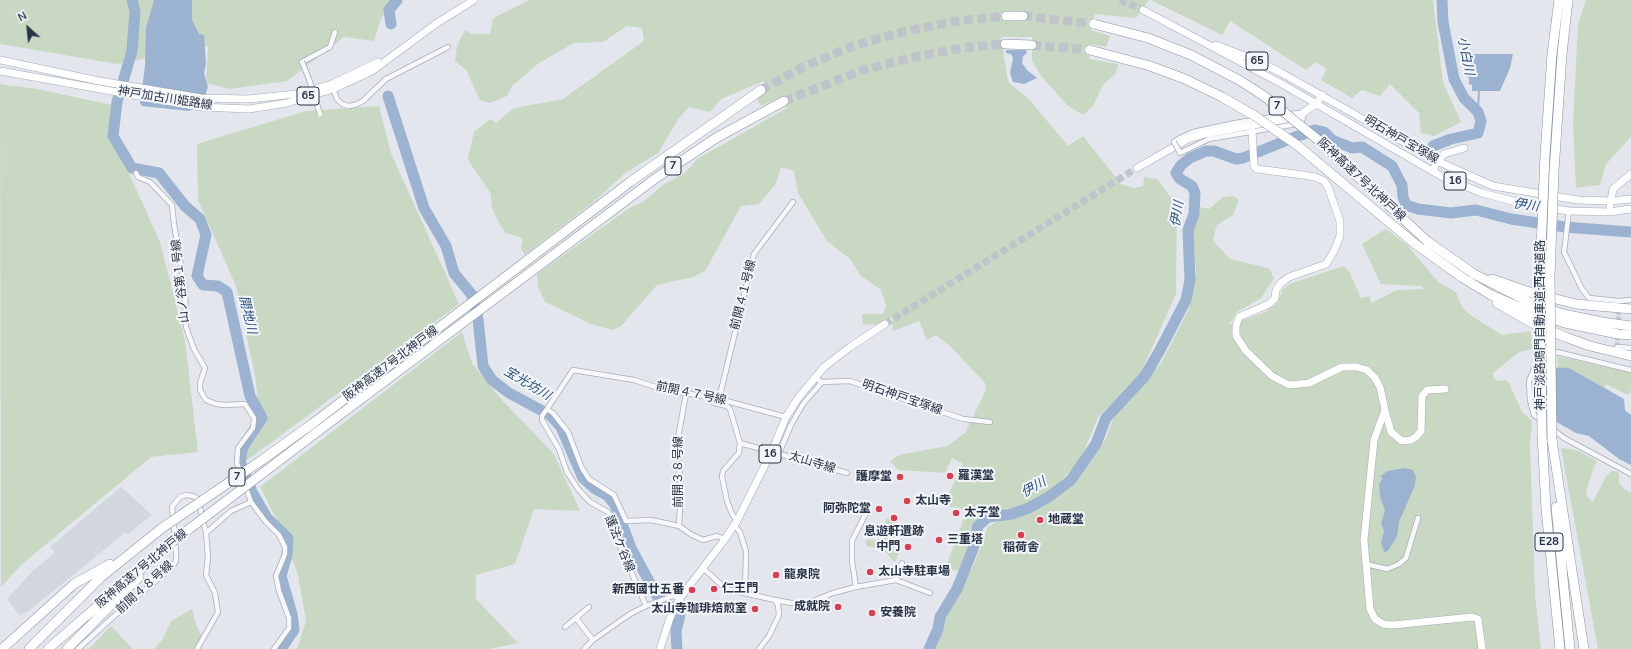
<!DOCTYPE html>
<meta charset="utf-8">
<style>
body{margin:0}
#map{position:relative;width:1631px;height:649px;overflow:hidden;background:#e3e7ed;font-family:"Nunito Sans",sans-serif}
canvas{display:block}
.north{position:absolute;left:8px;top:8px;width:40px;height:40px;-webkit-text-stroke:3px #f3f6f9;paint-order:stroke;rotate:333deg;font-size:11px;font-weight:700;line-height:16px;text-align:center;color:#293347}
.north::after{content:'';display:block;margin:auto;width:14px;height:18px;background:#293347;clip-path:polygon(50% 0,100% 100%,50% 72%,0 100%)}
</style>
<div id="map">
<canvas width="1631" height="649"></canvas>
<div class="north">N</div>
</div>
<script>
const ctx = document.querySelector('canvas').getContext('2d');
ctx.lineJoin = 'round';
function paint(path, color) {
  ctx.fillStyle = color;
  ctx.fill(path, 'evenodd');
}
function shape(rows) {
  const path = new Path2D();
  for (const r of rows) {
    path.moveTo(r[0], r[1]);
    for (let i = 2; i < r.length; i += 2) path.lineTo(r[i], r[i + 1]);
  }
  return path;
}
function trace(path, color, width, dash) {
  ctx.strokeStyle = color;
  ctx.lineWidth = width;
  ctx.lineCap = dash ? 'butt' : 'round';
  ctx.setLineDash(dash || []);
  ctx.stroke(path);
}
function label(font, color, halo, rows, align = 'center') {
  ctx.font = font + ' "Nunito Sans","Noto Sans JP",sans-serif';
  ctx.lineWidth = 4;
  ctx.setLineDash([]);
  ctx.textBaseline = 'middle';
  ctx.strokeStyle = halo;
  ctx.fillStyle = color;
  for (const [text, x, y, turn = 0] of rows) {
    ctx.save();
    ctx.translate(x, y);
    ctx.rotate((+turn || 0) * Math.PI / 180);
    ctx.textAlign = isNaN(turn) ? turn : align;
    if (halo) ctx.strokeText(text, 0, 0);
    ctx.fillText(text, 0, 0);
    ctx.restore();
  }
}
const built = shape([
 [121,487,152,515,128,534,125,533,27,612,19,615,7,599,32,572,55,552,50,547]
]);
const green = shape([
 [0,0,396,0,391,3,381,19,374,41,344,37,287,81,229,89,206,83,208,46,117,64,0,44],
 [530,0,1149,0,1136,18,1095,14,1091,30,1110,36,1106,47,1092,44,1089,59,1118,64,1116,73,1103,85,1093,106,1083,115,1067,105,1041,76,1032,60,1032,37,1001,37,1008,82,1029,99,1068,146,1083,136,1121,184,1134,188,1143,186,1144,177,1157,179,1177,206,1176,294,1139,377,1098,417,1080,461,1053,489,1041,497,1017,509,1007,508,979,515,971,548,960,571,945,569,967,510,943,505,963,464,952,458,945,473,898,470,890,461,899,455,947,446,965,433,986,390,985,383,950,346,936,335,927,340,919,321,893,331,892,317,879,325,863,324,862,314,883,314,886,305,881,290,861,276,850,259,827,241,798,193,794,171,781,167,775,185,759,204,741,206,705,271,693,277,657,285,621,326,612,330,591,324,545,302,538,287,537,274,631,207,643,202,664,184,685,173,697,159,787,108,783,96,761,106,756,98,769,90,764,81,721,99,710,112,689,107,679,118,658,153,625,173,596,200,525,255,521,249,523,240,520,237,506,233,500,225,492,208,491,194,470,163,468,158,474,132,490,119,496,123,514,108,563,99,644,41,642,28,627,26,603,42,574,43,539,63,512,86,507,96,490,103,480,100,466,70,455,61,457,46,465,30,472,34,490,34,493,19,497,16],
 [1151,0,1433,0,1443,82,1461,122,1434,136,1421,133,1419,113,1390,84,1380,96,1362,90,1352,98,1321,80,1327,69,1316,62,1306,70,1230,21,1222,35],
 [1586,0,1631,0,1631,137,1606,164,1600,185,1576,188,1573,123,1578,24],
 [0,84,37,89,112,105,119,151,160,242,185,340,198,452,151,457,21,565,1,587],
 [379,106,391,153,459,304,246,461,243,455,260,422,255,375,236,286,198,200,197,144,306,111],
 [1233,196,1237,198,1238,202,1233,215,1217,225,1213,239,1215,243,1230,259,1268,268,1271,271,1274,279,1261,298,1237,312,1229,325,1265,312,1277,303,1283,289,1290,284,1344,266,1349,271,1361,298,1370,296,1371,303,1397,290,1424,289,1421,286,1381,284,1362,244,1386,229,1406,244,1439,283,1456,292,1462,307,1470,315,1502,335,1531,331,1532,349,1519,352,1493,373,1494,378,1497,381,1506,380,1509,383,1522,412,1532,421,1530,444,1535,594,1541,649,931,649,945,616,974,564,988,527,996,522,1041,507,1076,483,1105,440,1115,414,1161,363,1189,309,1196,272,1192,231,1199,207,1209,209,1223,197],
 [462,332,472,363,502,400,554,454,580,511,534,509,515,564,476,575,476,599,518,643,489,649,297,649,306,621,298,575,278,522,260,487],
 [1557,356,1631,373,1631,390,1628,395,1606,384,1604,388,1569,368,1558,368],
 [1561,448,1577,450,1597,461,1592,472,1586,492,1587,496,1593,502,1605,478,1611,471,1616,471,1619,474,1619,483,1622,487,1631,493,1631,649,1598,649],
 [887,518,894,520,894,529,904,534,896,561,893,561,883,549,867,546,865,542,868,539,879,542,881,537,889,537,891,528,884,524],
 [192,609,196,625,202,636,200,649,154,649,162,640,171,621],
 [111,626,133,649,89,649]
]);
const water = shape([
 [154,0,192,0,192,20,199,34,204,35,206,64,204,73,208,87,206,92,207,102,194,109,189,111,142,106,140,103,145,66,146,28],
 [1006,50,1026,50,1027,53,1023,56,1022,63,1027,70,1037,78,1024,84,1013,82,1010,73,1013,58,1011,54,1006,53],
 [1464,54,1513,54,1510,68,1500,91,1472,91,1472,85,1469,84,1469,78,1467,77,1465,73],
 [1541,367,1569,368,1624,399,1625,410,1631,415,1631,465,1619,459,1589,436,1576,433,1537,411,1534,402,1533,382],
 [1405,468,1413,470,1416,477,1415,485,1399,522,1397,536,1388,551,1384,552,1381,542,1384,531,1381,523,1385,511,1380,496,1379,484,1383,478,1380,477,1387,471]
]);
const stream = shape([
 [1478,112,1479,89]
]);
const river = shape([
 [132,0,135,11,132,51,117,102,113,136,132,168,159,173,185,206,200,219,206,235,197,276,203,285,218,286,227,292,250,396,262,418,243,447,240,461,252,492,267,518,288,538,287,555,281,576,292,614,294,630,281,649],
 [391,24,389,10,397,0],
 [388,96,424,208,446,246,454,273,472,295,478,319,483,366,492,380,509,393,550,415,561,427,583,478,594,488,608,496,615,505,631,548,657,596,680,615,676,631,677,649],
 [1433,146,1451,139,1478,133,1481,121,1478,112,1464,98,1454,79,1443,22,1442,0],
 [929,649,938,629,940,617,957,589,973,549,978,526,988,517,1012,514,1029,508,1050,496,1071,480,1096,444,1106,418,1145,376,1160,350,1186,300,1190,280,1188,230,1194,214,1195,193,1192,186,1180,179,1176,173,1181,165,1190,158,1206,151,1214,151,1236,159,1243,158,1295,137,1315,130,1324,132,1332,140,1352,148,1362,147,1392,166,1402,185,1403,197,1406,205,1418,209,1451,213,1476,210,1511,219,1565,227,1631,232]
]);
const streetTunnel = shape([
 [1617,347,1619,307]
]);
const primaryTunnel = shape([
 [1120,0,1143,10],
 [885,324,1137,168]
]);
const highwayTunnel = shape([
 [1023,16,1094,24],
 [1032,45,1090,50],
 [761,90,803,67,853,46,906,31,957,21,1006,16],
 [784,101,860,71,910,58,962,48,1005,44]
]);
const street = shape([
 [302,62,330,47,335,32],
 [333,89,337,99,342,104,348,106,355,105,363,101,386,79,448,47],
 [1174,142,1178,139,1193,132,1235,123,1298,113,1304,114,1302,121,1297,124,1209,139,1180,153,1179,151],
 [136,173,138,177,150,182,172,205,174,224,185,290,186,327,194,349,205,368,200,383,200,390,206,400,216,404,225,405,245,404,254,418,253,428,238,448,237,463,251,502,266,522,279,535,285,547,285,554,276,576,279,591,289,618,289,628,274,649],
 [1569,211,1564,252,1582,289,1589,298,1619,301,1631,300],
 [1617,347,1631,348],
 [1552,356,1557,352,1631,370],
 [1541,364,1534,369,1529,381,1530,400,1534,415,1564,438,1631,474],
 [814,378,822,382,850,381,963,419,990,422],
 [713,398,714,403,727,406,730,409,740,443,847,473],
 [719,399,754,254,793,202],
 [547,409,542,416,542,420,559,449,567,472,578,489,590,502,608,512,611,520,613,530,646,606],
 [779,453,791,425,803,404,822,382],
 [737,521,732,514,727,501,722,477,723,471,739,453,740,443],
 [734,525,740,532,746,551,745,592],
 [679,526,681,489,677,443,686,394],
 [206,533,231,511,251,502],
 [725,539,717,536,703,540,692,535,679,526,651,520,626,521,614,495,589,479,582,468,568,432,553,413,547,409,573,370,634,380,662,389,719,399,786,417],
 [1366,564,1387,569,1399,564,1406,558,1418,518],
 [703,568,726,589,775,600],
 [896,580,930,593],
 [856,587,896,580,902,563],
 [589,607,576,618,593,640],
 [565,627,576,618],
 [78,649,112,618,172,567,176,561,176,553,172,507,180,497,186,495,193,496,198,499,206,533,208,557,206,575,215,593,218,612,197,649],
 [584,649,593,640,630,614,646,606,673,596,680,598],
 [759,649,769,636,779,615,778,605,775,600,791,603,808,603,833,593,856,587,852,561,852,541,866,513]
]);
const secondary = shape([
 [1252,131,1254,166,1257,169,1303,175,1315,177,1324,181,1328,187,1340,221,1340,236,1334,251,1326,264,1289,277,1281,283,1276,290,1275,298,1269,304,1239,317,1236,326,1236,336,1246,351,1272,376,1289,385,1309,383,1342,367,1357,367,1367,370,1375,378,1380,387,1385,410,1374,440,1364,540,1370,609,1375,619,1383,624,1393,625,1472,617,1478,619,1482,649],
 [1433,171,1437,161,1444,154,1464,148],
 [1385,411,1391,432,1402,441,1411,440,1417,436,1421,431,1422,396,1427,390,1445,389]
]);
const primary = shape([
 [1143,10,1282,84,1441,176,1482,193,1520,203,1569,211,1609,212,1631,209],
 [1216,45,1255,60,1280,72,1437,161,1493,186,1578,200,1611,201,1631,199],
 [0,60,99,81,201,98,248,99,297,94,332,84,378,62],
 [0,71,200,107,249,109,287,103,333,89,372,71,437,23,474,0],
 [1137,168,1188,139,1205,134,1297,117,1316,104,1322,95],
 [1610,206,1613,189,1631,174],
 [660,649,670,618,680,598,725,539,737,521,772,451,786,417,799,397,824,367,850,347,885,324]
]);
const highway = shape([
 [1006,16,1023,16],
 [1005,44,1032,45],
 [1427,241,1474,274,1529,302,1563,314,1602,322,1631,326],
 [1414,243,1463,278,1491,295,1530,312,1565,323,1618,334,1631,335],
 [1492,279,1532,293,1576,304,1631,309],
 [1497,303,1532,323,1568,338,1590,346,1631,356],
 [312,424,630,182,761,90],
 [317,432,656,178,716,138,784,101],
 [1542,434,1546,509,1560,649],
 [1552,440,1584,649],
 [1556,507,1570,649],
 [2,649,74,584,110,564],
 [29,649,101,577,162,528],
 [48,649,172,542],
 [67,649,139,577]
]);
const streetBridge = shape([
 [302,62,309,79,320,114],
 [1174,142,1179,151]
]);
const highwayBridge = shape([
 [1094,24,1148,38,1191,55,1239,80,1264,96,1317,139,1427,241],
 [1090,50,1150,66,1185,79,1222,97,1255,116,1297,145,1414,243],
 [1542,434,1540,273,1545,155,1552,54,1559,0],
 [1552,440,1550,277,1554,171,1562,54,1568,0],
 [162,528,262,460,312,424],
 [172,542,317,432]
]);
const markers = [
 [950,476,4,"#dd3c50"],
 [900,477,4,"#dd3c50"],
 [907,501,4,"#dd3c50"],
 [879,509,4,"#dd3c50"],
 [956,513,4,"#dd3c50"],
 [894,518,4,"#dd3c50"],
 [1040,520,4,"#dd3c50"],
 [1021,535,4,"#dd3c50"],
 [939,540,4,"#dd3c50"],
 [908,547,4,"#dd3c50"],
 [870,572,4,"#dd3c50"],
 [776,575,4,"#dd3c50"],
 [714,589,4,"#dd3c50"],
 [692,590,4,"#dd3c50"],
 [838,607,4,"#dd3c50"],
 [755,609,4,"#dd3c50"],
 [872,613,4,"#dd3c50"]
];
const shields = [
 [1257,61,22],
 [308,96,22],
 [1277,106,16],
 [673,166,16],
 [1455,181,22],
 [770,454,22],
 [237,477,16],
 [1549,542,28]
];
const shieldNames = [
 ["65",1257,61],
 ["65",308,96],
 ["7",1277,106],
 ["7",673,166],
 ["16",1455,181],
 ["16",770,454],
 ["7",237,477],
 ["E28",1549,542]
];
const streetNames = [
 ["神戸加古川姫路線",165,99,9],
 ["明石神戸宝塚線",1401,140,30],
 ["阪神高速7号北神戸線",1361,180,43],
 ["山ノ谷第１号線",181,281,-96],
 ["前開４１号線",744,295,-76],
 ["神戸淡路鳴門自動車道;西神道路",1541,325,-90],
 ["阪神高速7号北神戸線",391,364,-37],
 ["前開４７号線",691,394,12],
 ["明石神戸宝塚線",902,398,19],
 ["太山寺線",812,463,17],
 ["前開３８号線",679,472,-90],
 ["護法ケ谷線",619,544,68],
 ["阪神高速7号北神戸線",142,569,-40],
 ["前開４８号線",145,588,-42]
];
const poiNames = [
 ["羅漢堂",958,476],
 ["護摩堂",892,477,"right"],
 ["太山寺",915,501],
 ["阿弥陀堂",871,509,"right"],
 ["太子堂",964,513],
 ["地蔵堂",1048,520],
 ["息遊軒遺跡",894,532,"center"],
 ["三重塔",947,540],
 ["中門",900,547,"right"],
 ["稲荷舎",1021,548,"center"],
 ["太山寺駐車場",878,572],
 ["龍泉院",784,575],
 ["仁王門",722,589],
 ["新西國廿五番",684,590,"right"],
 ["成就院",830,607,"right"],
 ["太山寺珈琲焙煎室",747,609,"right"],
 ["安養院",880,613]
];
const waterNames = [
 ["小白川",1465,56,79],
 ["伊川",1526,206,8],
 ["伊川",1178,214,-81],
 ["開地川",247,315,77],
 ["宝光坊川",527,384,31],
 ["伊川",1034,488,-30]
];
paint(built, '#d1d6df');
paint(green, '#c8d8c3');
paint(water, '#9bb3d0');
trace(stream, '#9bb3d0', 2);
trace(river, '#9bb3d0', 11);
trace(streetTunnel, '#bec3cc', 4.5, [4.5, 2]);
trace(primaryTunnel, '#bec3cc', 7, [7, 3.5]);
trace(highwayTunnel, '#bec3cc', 9, [9, 4.5]);
trace(street, '#a7adb8', 6);
trace(secondary, '#a7adb8', 8);
trace(primary, '#a1aaba', 8);
trace(highway, '#8993a5', 10);
trace(street, '#f7f8fa', 4.5);
trace(secondary, '#fff', 7);
trace(primary, '#fff', 7);
trace(highway, '#fff', 9);
trace(streetBridge, '#a7adb8', 6, []);
trace(highwayBridge, '#8993a5', 10, []);
trace(streetBridge, '#f7f8fa', 4.5);
trace(highwayBridge, '#fff', 9);
for (const [x, y, r, color] of markers) {
  const dot = new Path2D();
  dot.arc(x, y, r, 0, 2 * Math.PI);
  ctx.fillStyle = color;
  ctx.fill(dot);
  trace(dot, '#f3f6f9', 1.5);
}
for (const [x, y, w] of shields) {
  const box = new Path2D();
  box.roundRect(x - w / 2, y - 9, w, 18, 3);
  ctx.fillStyle = '#f3f6f9';
  ctx.fill(box);
  trace(box, '#293347', 1);
}
label('bold 11px', '#293347', null, shieldNames);
label('12px', '#293347', '#f3f6f9', streetNames);
label('bold 12px', '#293347', '#f3f6f9', poiNames, 'left');
label('italic 13px', '#2e5080', '#f3f6f9', waterNames);
</script>
